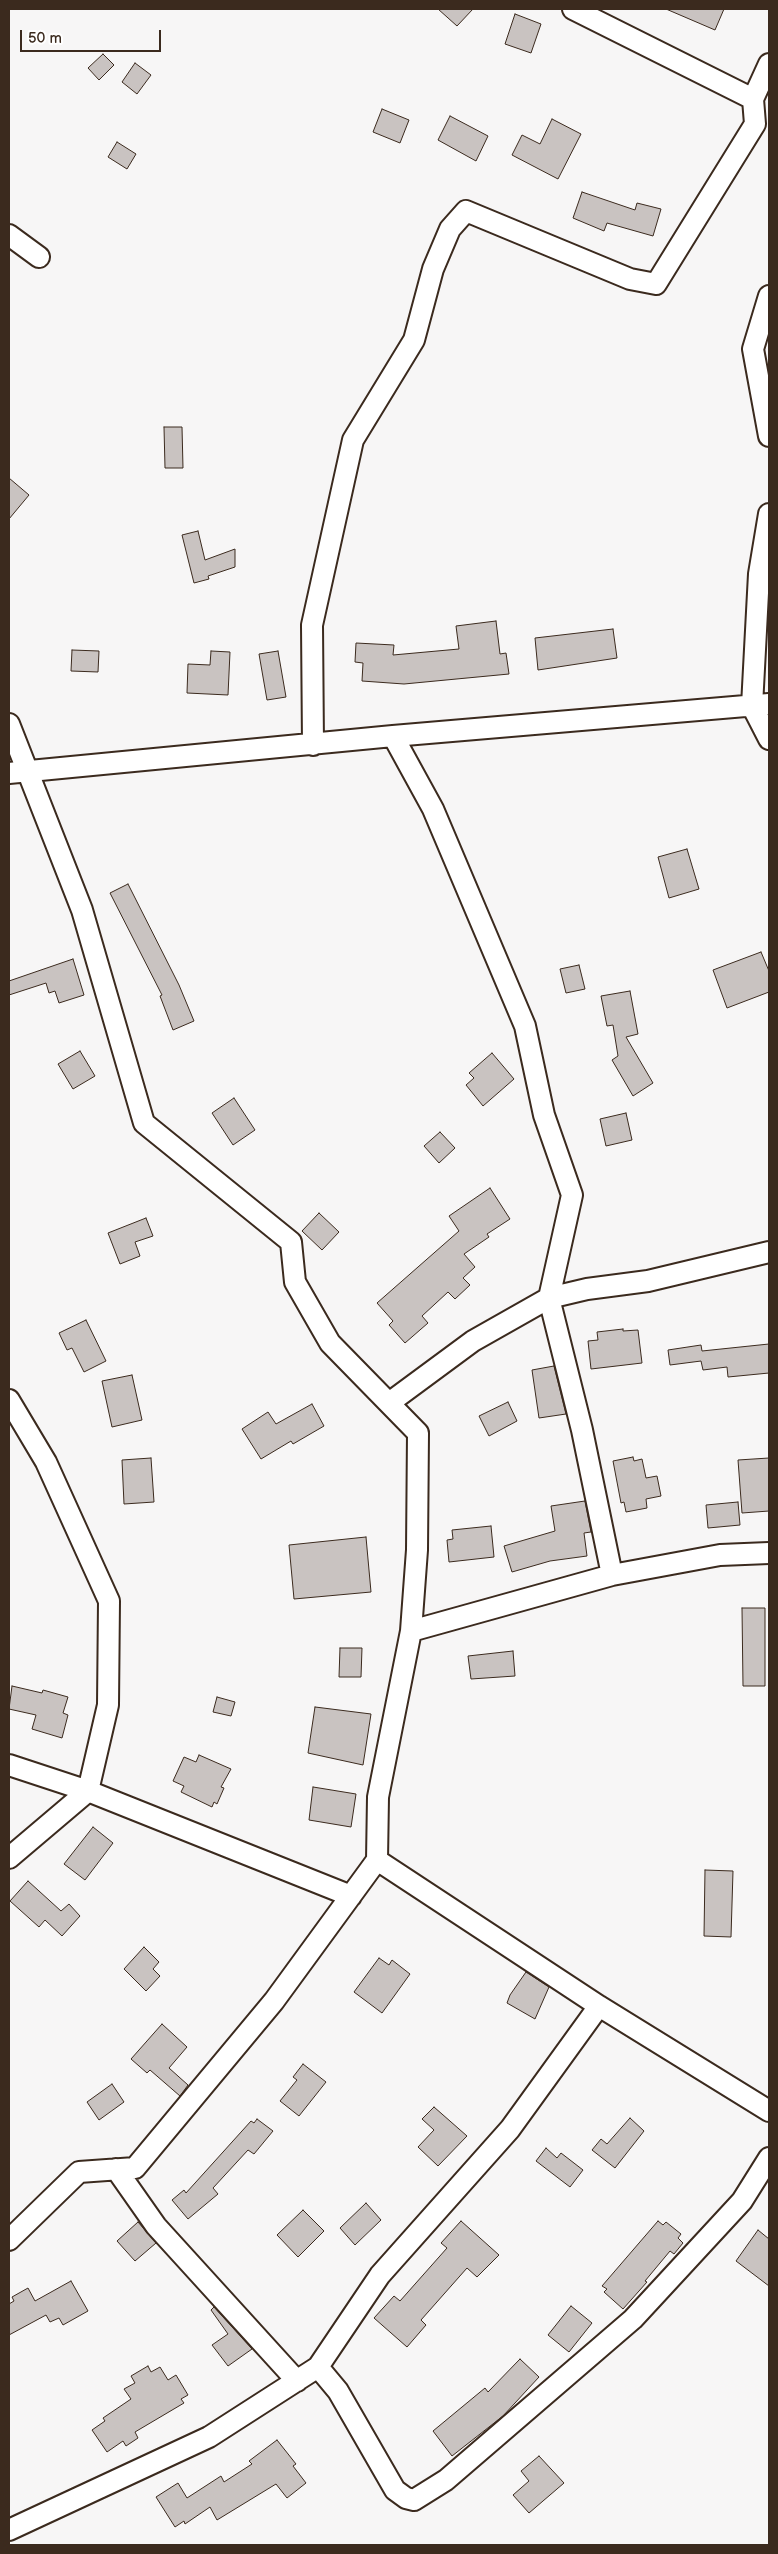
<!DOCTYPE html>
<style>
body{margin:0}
#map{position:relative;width:778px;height:2554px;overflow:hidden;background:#f7f6f6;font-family:"Balsamiq Sans",sans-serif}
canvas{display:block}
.frame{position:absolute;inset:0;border:10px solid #3b2a1e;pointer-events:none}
.scale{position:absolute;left:20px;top:30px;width:141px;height:22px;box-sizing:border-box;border:2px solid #3b2a1e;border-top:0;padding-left:6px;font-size:15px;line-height:18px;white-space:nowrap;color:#3b2a1e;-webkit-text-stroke:4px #fff;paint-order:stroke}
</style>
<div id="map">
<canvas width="778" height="2554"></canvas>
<div class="frame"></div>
<div class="scale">50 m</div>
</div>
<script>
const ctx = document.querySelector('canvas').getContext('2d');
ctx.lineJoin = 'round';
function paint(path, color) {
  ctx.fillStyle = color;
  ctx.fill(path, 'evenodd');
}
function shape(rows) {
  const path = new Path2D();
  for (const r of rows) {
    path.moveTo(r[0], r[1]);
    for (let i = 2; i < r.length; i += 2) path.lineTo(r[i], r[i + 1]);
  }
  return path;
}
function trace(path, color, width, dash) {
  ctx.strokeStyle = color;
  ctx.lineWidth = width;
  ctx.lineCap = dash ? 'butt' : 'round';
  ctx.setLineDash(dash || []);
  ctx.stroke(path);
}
const building = shape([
 [438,9,473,9,457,26,438,9],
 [666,9,724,9,715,30,666,9],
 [515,14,541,24,531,53,505,44,515,14],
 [103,54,114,65,99,80,88,68,103,54],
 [135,63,151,75,137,94,122,82,135,63],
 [382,109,409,120,400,143,373,132,382,109],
 [450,116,488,136,476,161,438,140,450,116],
 [552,119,581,134,558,179,512,155,522,135,540,144,552,119],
 [117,142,136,154,127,169,108,157,117,142],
 [582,192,635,210,637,203,661,209,653,236,607,223,604,231,573,218,582,192],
 [164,427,182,427,183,468,165,468,164,427],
 [9,478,29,495,9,519,9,478],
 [198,531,205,560,235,549,235,567,208,576,209,579,194,583,182,535,198,531],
 [496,621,500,654,506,653,509,674,404,684,362,681,363,663,355,662,356,643,394,645,393,655,459,649,456,626,496,621],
 [613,629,617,658,538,670,535,638,613,629],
 [72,650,99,651,98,672,71,671,72,650],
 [211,651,230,652,228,695,187,693,188,664,210,665,211,651],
 [278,651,286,697,267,700,259,654,278,651],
 [687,849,699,889,669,898,658,857,687,849],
 [128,884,179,985,194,1021,173,1030,160,996,162,995,110,893,128,884],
 [761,952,769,971,769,992,727,1008,713,970,761,952],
 [73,959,84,995,59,1003,55,991,49,993,46,983,9,995,9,981,73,959],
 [579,965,585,989,566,993,560,969,579,965],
 [630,991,638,1034,626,1037,653,1083,633,1096,612,1060,618,1056,613,1025,607,1026,601,996,630,991],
 [80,1051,95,1076,73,1089,58,1064,80,1051],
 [492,1053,514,1079,483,1106,466,1085,474,1078,469,1073,492,1053],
 [234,1098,255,1130,233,1145,212,1113,234,1098],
 [626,1113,632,1140,606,1146,600,1119,626,1113],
 [440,1132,455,1148,439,1163,424,1146,440,1132],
 [490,1188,510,1219,487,1234,489,1237,464,1254,475,1267,463,1278,470,1285,455,1299,448,1292,422,1316,428,1323,405,1343,389,1325,393,1321,377,1303,459,1231,449,1216,490,1188],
 [319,1213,339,1232,322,1250,302,1231,319,1213],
 [146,1218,153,1236,135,1242,140,1256,120,1264,108,1233,146,1218],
 [86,1320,106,1361,84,1372,72,1348,67,1350,59,1333,86,1320],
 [623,1329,623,1331,638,1330,642,1363,591,1369,588,1341,598,1340,597,1332,623,1329],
 [769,1344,769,1373,728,1377,727,1367,703,1370,701,1361,670,1365,668,1350,701,1345,702,1351,769,1344],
 [554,1366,566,1414,539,1418,532,1370,554,1366],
 [132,1375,142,1420,112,1427,102,1381,132,1375],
 [508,1402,517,1421,489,1436,479,1416,508,1402],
 [312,1404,324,1426,293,1444,291,1441,261,1459,242,1429,268,1412,276,1424,312,1404],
 [633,1457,634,1461,642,1459,646,1478,657,1476,661,1496,646,1499,647,1508,626,1512,624,1502,621,1503,613,1461,633,1457],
 [151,1458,154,1502,124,1504,122,1460,151,1458],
 [769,1458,769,1511,742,1513,738,1460,769,1458],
 [585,1501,591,1532,584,1533,587,1556,550,1561,512,1572,504,1546,555,1531,551,1506,585,1501],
 [738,1502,740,1525,708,1528,706,1505,738,1502],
 [491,1526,494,1557,449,1562,447,1540,453,1539,452,1530,491,1526],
 [366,1537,371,1592,294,1599,289,1545,366,1537],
 [742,1608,765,1608,765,1686,743,1686,742,1608],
 [340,1648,362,1648,361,1677,339,1677,340,1648],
 [513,1651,515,1676,471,1679,468,1656,513,1651],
 [12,1686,42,1693,43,1690,68,1697,63,1713,68,1715,62,1738,32,1729,36,1715,9,1709,12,1686],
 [217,1697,235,1702,231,1716,213,1712,217,1697],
 [315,1707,371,1714,363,1765,308,1753,315,1707],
 [199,1755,231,1769,221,1787,224,1788,217,1804,214,1802,212,1807,181,1792,184,1786,173,1781,184,1757,196,1762,199,1755],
 [313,1787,356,1794,351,1827,309,1820,313,1787],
 [93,1827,113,1843,85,1880,64,1864,93,1827],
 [705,1870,733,1871,731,1937,704,1936,705,1870],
 [28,1881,61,1911,69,1904,80,1916,62,1936,45,1920,39,1927,10,1901,28,1881],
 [144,1947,159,1962,153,1969,160,1976,146,1991,124,1969,144,1947],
 [379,1958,389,1965,392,1960,410,1974,382,2013,354,1992,379,1958],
 [526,1972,549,1987,535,2019,507,2003,510,1995,526,1972],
 [162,2024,187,2047,169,2068,188,2085,180,2096,150,2070,147,2073,131,2059,162,2024],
 [303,2064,326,2082,299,2116,280,2101,297,2080,293,2077,303,2064],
 [112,2084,124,2102,99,2120,87,2102,112,2084],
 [434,2107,467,2136,438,2166,418,2147,434,2130,422,2119,434,2107],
 [630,2118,644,2131,615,2168,592,2150,601,2139,607,2144,630,2118],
 [257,2119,273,2131,254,2154,248,2150,213,2188,218,2194,188,2219,172,2200,184,2190,186,2193,251,2121,254,2123,257,2119],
 [546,2148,557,2158,561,2153,583,2170,570,2187,536,2161,546,2148],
 [366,2203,381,2220,355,2245,340,2228,366,2203],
 [303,2210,324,2231,298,2257,277,2235,303,2210],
 [461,2221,499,2255,477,2277,467,2268,421,2320,426,2325,407,2347,374,2318,394,2296,400,2301,447,2248,441,2243,461,2221],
 [658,2221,663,2225,666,2222,681,2234,678,2238,683,2243,674,2254,670,2251,645,2281,647,2282,623,2309,604,2292,607,2289,602,2286,658,2221],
 [138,2222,156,2243,135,2261,117,2241,138,2222],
 [758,2230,769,2239,769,2286,736,2261,758,2230],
 [71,2281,88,2311,63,2325,59,2318,50,2322,46,2315,9,2335,9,2304,14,2301,12,2297,28,2288,35,2301,71,2281],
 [571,2306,592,2323,569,2352,548,2335,571,2306],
 [214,2307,252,2349,228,2366,212,2345,228,2334,211,2310,214,2307],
 [520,2359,539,2377,503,2416,452,2456,433,2431,485,2388,488,2392,520,2359],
 [148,2366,151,2372,160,2367,168,2380,176,2375,188,2395,181,2399,184,2403,135,2432,138,2438,126,2446,123,2441,107,2452,92,2430,105,2421,103,2418,131,2399,124,2389,135,2383,131,2376,148,2366],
 [277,2440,296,2464,293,2466,306,2483,287,2498,276,2484,217,2520,210,2507,185,2524,184,2521,175,2527,156,2497,178,2483,187,2498,221,2476,224,2482,252,2464,249,2461,277,2440],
 [539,2456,564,2483,529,2513,513,2495,529,2481,521,2471,539,2456]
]);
const street = shape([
 [573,9,753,99],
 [9,235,39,257],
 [769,296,753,349,769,436],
 [769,514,759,574,752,706,769,739],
 [9,724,82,910,144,1123,291,1242,295,1282,330,1343,418,1433,417,1550,411,1631,378,1797,377,1860,274,2001,135,2168,79,2172,9,2240],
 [393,736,433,809,525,1026,544,1115,572,1195,549,1298,582,1430,612,1575],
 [313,745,312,625,353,440,414,340,433,269,450,229,466,211,630,279,656,284,755,124,753,99,769,64],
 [9,773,393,736,769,704],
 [9,1400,46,1462,109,1601,108,1705,88,1791,9,1858],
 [389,1403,473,1341,549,1298,587,1289,648,1281,769,1252],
 [411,1631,612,1575,720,1555,769,1553],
 [9,1765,88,1791,351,1896],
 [377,1860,599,2006,769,2111],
 [116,2169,156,2226,297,2381],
 [318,2367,338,2391,395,2490,406,2498,414,2500,446,2480,633,2319,742,2201,769,2158],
 [9,2530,209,2437,318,2367,380,2275,510,2129,599,2006]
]);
paint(building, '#c9c3c1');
trace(building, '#3b2a1e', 1);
trace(street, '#3b2a1e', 24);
trace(street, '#fff', 20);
</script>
